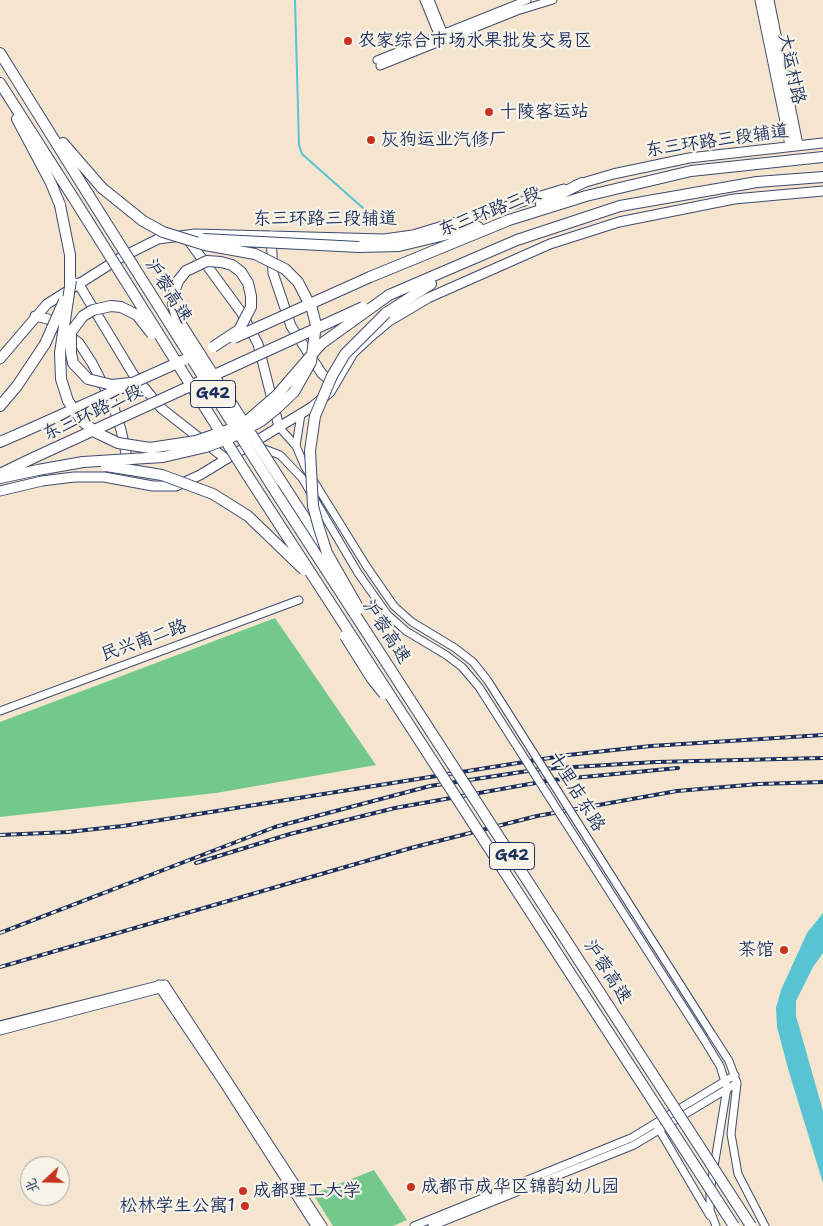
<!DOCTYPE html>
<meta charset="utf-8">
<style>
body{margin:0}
#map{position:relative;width:823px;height:1226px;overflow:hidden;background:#f5e5cf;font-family:"Shantell Sans","LXGW WenKai TC",sans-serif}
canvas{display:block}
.north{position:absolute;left:20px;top:1156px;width:50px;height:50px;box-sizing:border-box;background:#f7f3e8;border:1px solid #9fa5b1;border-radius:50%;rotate:249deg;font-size:14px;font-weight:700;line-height:20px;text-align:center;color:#1b2f5e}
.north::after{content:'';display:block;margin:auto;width:18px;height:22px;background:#c8321e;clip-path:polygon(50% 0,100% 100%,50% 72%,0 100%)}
</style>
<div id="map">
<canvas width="823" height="1226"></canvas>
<div class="north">北</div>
</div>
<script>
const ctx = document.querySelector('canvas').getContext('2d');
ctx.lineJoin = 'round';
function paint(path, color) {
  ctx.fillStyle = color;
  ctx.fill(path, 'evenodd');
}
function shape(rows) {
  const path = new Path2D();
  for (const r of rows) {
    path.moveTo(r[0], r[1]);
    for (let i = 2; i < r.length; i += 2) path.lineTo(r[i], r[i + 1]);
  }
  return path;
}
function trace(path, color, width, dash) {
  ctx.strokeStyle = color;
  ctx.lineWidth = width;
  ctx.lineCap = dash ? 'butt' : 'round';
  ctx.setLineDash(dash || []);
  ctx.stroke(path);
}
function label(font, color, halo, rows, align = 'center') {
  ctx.font = font + ' "Shantell Sans","LXGW WenKai TC",sans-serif';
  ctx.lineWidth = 4.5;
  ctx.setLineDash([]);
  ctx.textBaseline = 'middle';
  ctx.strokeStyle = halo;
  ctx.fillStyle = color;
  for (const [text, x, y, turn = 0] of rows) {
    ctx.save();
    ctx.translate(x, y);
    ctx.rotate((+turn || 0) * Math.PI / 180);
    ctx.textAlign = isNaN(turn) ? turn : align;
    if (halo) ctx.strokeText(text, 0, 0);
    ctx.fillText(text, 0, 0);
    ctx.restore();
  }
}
const green = shape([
 [275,618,376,765,216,793,0,817,0,722],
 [374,1170,407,1220,393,1226,333,1226,313,1194]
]);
const water = shape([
 [823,913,823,953,813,967,796,1001,796,1016,823,1111,823,1183,789,1072,777,1027,776,1008,781,990,807,933]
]);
const stream = shape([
 [295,0,299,145,302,154,363,208]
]);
const minor = shape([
 [424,0,440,39],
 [430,0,445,37],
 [377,60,527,0],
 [380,66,517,11,553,0],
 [301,414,296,446,305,467,367,567],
 [279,427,296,446],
 [259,447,280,455,302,478,358,573],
 [0,711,299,600],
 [159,984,160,989,224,1084,315,1226],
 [165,984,323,1226],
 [0,1025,162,984],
 [0,1031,160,989,163,986],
 [711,1033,729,1061,737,1083,731,1134,738,1174,765,1226],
 [703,1038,720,1066,727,1088,710,1191,710,1210,716,1226],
 [657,1126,710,1216],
 [414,1226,631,1138,735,1075],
 [432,1226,634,1145,737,1083]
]);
const major = shape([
 [760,0,790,145],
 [769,0,798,145],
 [576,185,613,174,689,158,823,143],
 [271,236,273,273,291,326,322,374,335,384],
 [186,237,241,312,258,344,279,427],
 [78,283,133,374,161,408,226,459],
 [35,316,48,319,79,343,92,363,112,402,121,430,126,453,124,465],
 [0,359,47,304,120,258,158,239,195,234,384,239,413,235,564,189],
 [0,491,42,481,74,477,104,477,153,486,176,486,200,475,312,407,330,392,353,353,370,337,389,321,428,298,550,244,619,222,734,199,823,191]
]);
const highway = shape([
 [0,53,88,194],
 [0,83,76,202],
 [17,119,51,183,60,205],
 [63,143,102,188],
 [541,204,582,183],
 [359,247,399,246,478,227],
 [370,277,509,220,586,196,691,171,823,157],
 [389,295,517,240,620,206,757,182,823,177],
 [386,313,431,284],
 [0,406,17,386,45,344],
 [0,442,23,432],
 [0,474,33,458],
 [0,478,38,470],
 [281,481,323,546]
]);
const rail = shape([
 [0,835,68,832,123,826,568,755,651,746,823,735],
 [196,863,290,834,395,808,552,780,678,768],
 [0,933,275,827,430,786,541,769,656,762,823,758],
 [0,967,411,848,537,816,677,791,759,784,823,782]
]);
const minorBridge = shape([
 [367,567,394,606,412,622,455,648,473,662,488,681,711,1033],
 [358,573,387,614,406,631,446,655,462,667,479,687,703,1038]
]);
const highwayBridge = shape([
 [88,194,275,491,751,1226],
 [76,202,246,473,734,1226],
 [60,205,70,255,70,285],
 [203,239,359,247],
 [71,280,60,353,61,379,68,401,82,421,97,433,118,443,150,448,196,441,231,429,248,420,277,395,321,344,389,295],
 [234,338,370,277],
 [45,344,64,301],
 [213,347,239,330,251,307,251,296,248,283,241,272,232,265,221,262,207,261,186,271,178,281,174,292,173,304,177,318,281,481],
 [130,383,112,385,88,379,73,363,71,353,71,332,83,316,93,310,111,306,121,307,137,315,152,334],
 [23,432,184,360],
 [33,458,363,307],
 [106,466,162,475,213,494,248,516,304,570],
 [38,470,83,462,163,457,206,447,230,438,261,421,277,408,294,392,311,362,316,325,312,309,298,282,285,269,255,254,205,245,163,232,143,221,102,188],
 [359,609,327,553,319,528,313,506,310,451,315,416,332,376,345,354,386,313],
 [345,636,372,679,384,694]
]);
const markers = [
 [348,41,5,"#c8321e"],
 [489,112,5,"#c8321e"],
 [371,140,5,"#c8321e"],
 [784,950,5,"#c8321e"],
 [411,1187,5,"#c8321e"],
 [243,1191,5,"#c8321e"],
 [245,1206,5,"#c8321e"]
];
const shields = [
 [213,394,45],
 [512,856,45]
];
const shieldNames = [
 ["G42",213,394],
 ["G42",512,856]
];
const poiNames = [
 ["农家综合市场水果批发交易区",358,41],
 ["十陵客运站",499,112],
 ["灰狗运业汽修厂",381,140],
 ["茶馆",774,950,"right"],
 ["成都市成华区锦韵幼儿园",421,1187],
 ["成都理工大学",253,1191],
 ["松林学生公寓1",235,1206,"right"]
];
const streetNames = [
 ["大运村路",791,69,78],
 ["东三环路三段辅道",717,141,-8],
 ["东三环路三段",490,212,-21],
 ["东三环路三段辅道",325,219],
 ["沪蓉高速",168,291,58],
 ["东三环路二段",93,413,-25],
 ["沪蓉高速",386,632,57],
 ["民兴南二路",144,641,-20],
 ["十里店东路",576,792,58],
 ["沪蓉高速",607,972,57]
];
paint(green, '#73c88c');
paint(water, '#58c3d2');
trace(stream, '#58c3d2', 2);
trace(minor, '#3c4a6f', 9);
trace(major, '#3c4a6f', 11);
trace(highway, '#3c4a6f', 12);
trace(minor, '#fff', 7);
trace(major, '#fff', 9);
trace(highway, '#fff', 10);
trace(rail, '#1b2f5e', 4);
trace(rail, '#f7f3e8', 2, [5.5]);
trace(minorBridge, '#3c4a6f', 9, []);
trace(highwayBridge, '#3c4a6f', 12, []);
trace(minorBridge, '#fff', 7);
trace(highwayBridge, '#fff', 10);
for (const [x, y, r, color] of markers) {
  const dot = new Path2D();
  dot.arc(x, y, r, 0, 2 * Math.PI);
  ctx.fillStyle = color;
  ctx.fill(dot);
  trace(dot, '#f7f3e8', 2);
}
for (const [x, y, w] of shields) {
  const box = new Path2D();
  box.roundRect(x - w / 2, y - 13.5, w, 27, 4);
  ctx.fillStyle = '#f7f3e8';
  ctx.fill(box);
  trace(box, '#1b2f5e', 1);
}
label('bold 16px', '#1b2f5e', null, shieldNames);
label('18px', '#1b2f5e', '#f7f3e8', poiNames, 'left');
label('18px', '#1b2f5e', '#f7f3e8', streetNames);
</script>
